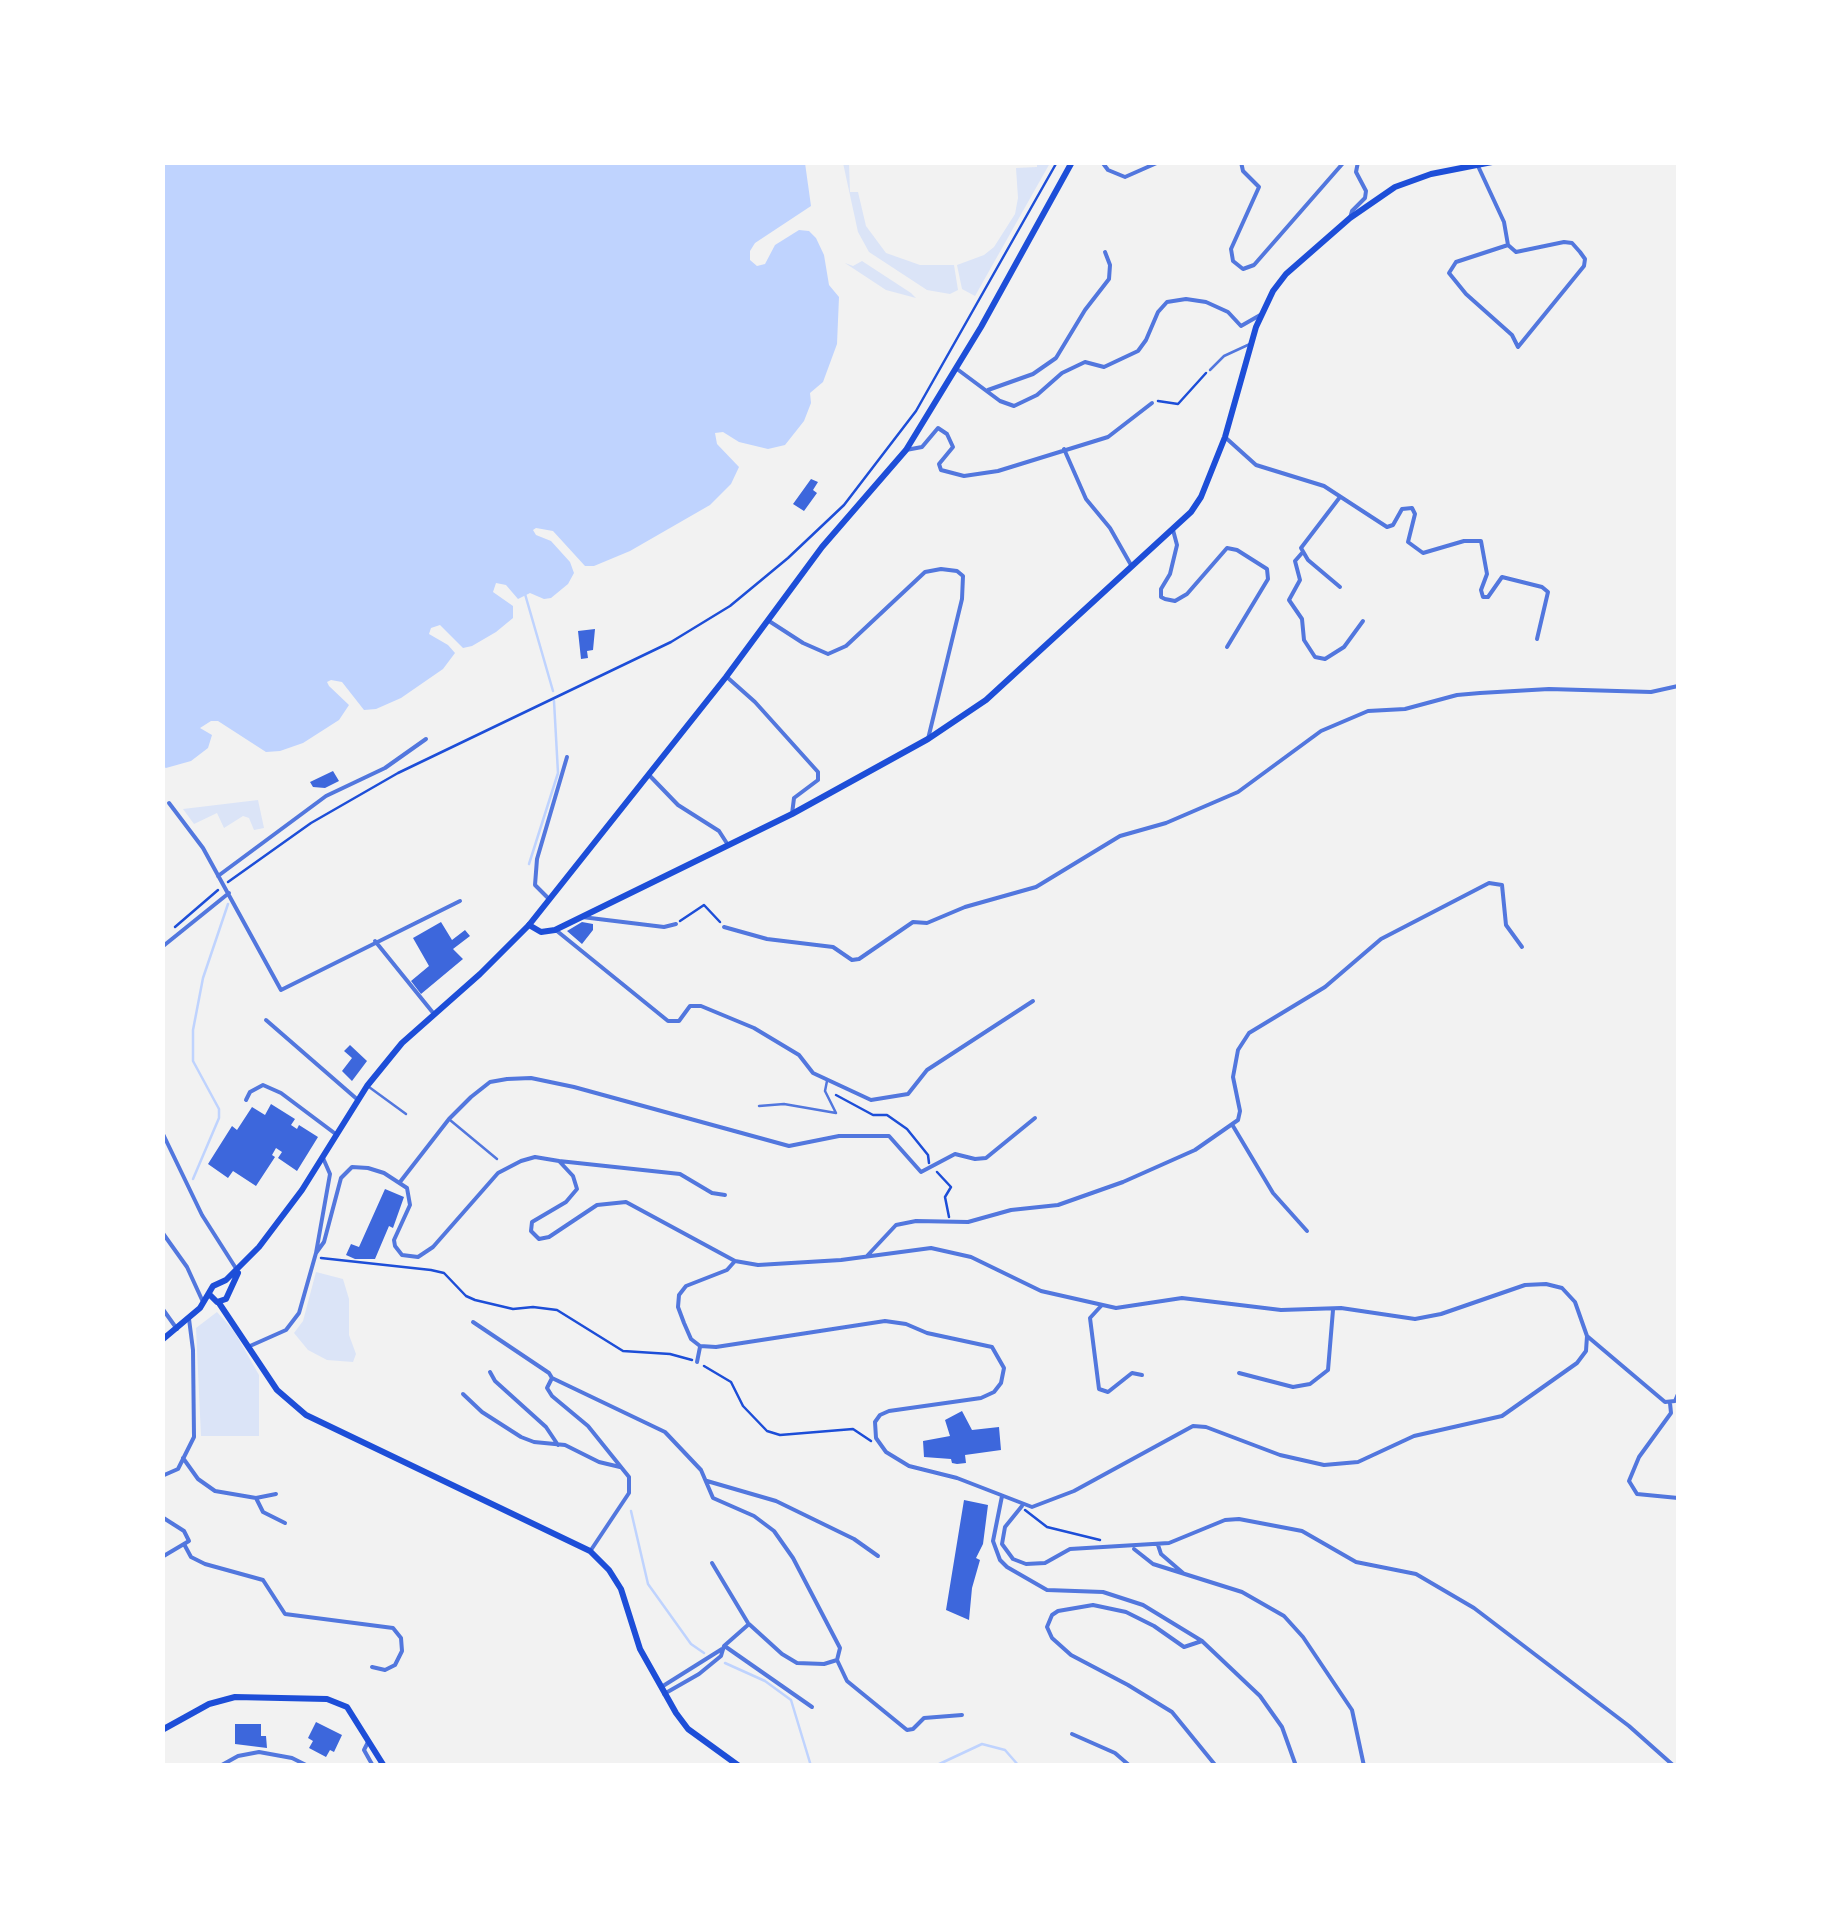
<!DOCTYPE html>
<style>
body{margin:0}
#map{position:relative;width:1841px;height:1928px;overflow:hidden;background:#f2f2f2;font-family:"Times New Roman",serif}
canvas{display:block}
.frame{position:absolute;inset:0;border:165px solid #fff;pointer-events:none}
</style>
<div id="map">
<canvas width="1841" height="1928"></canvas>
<div class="frame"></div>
</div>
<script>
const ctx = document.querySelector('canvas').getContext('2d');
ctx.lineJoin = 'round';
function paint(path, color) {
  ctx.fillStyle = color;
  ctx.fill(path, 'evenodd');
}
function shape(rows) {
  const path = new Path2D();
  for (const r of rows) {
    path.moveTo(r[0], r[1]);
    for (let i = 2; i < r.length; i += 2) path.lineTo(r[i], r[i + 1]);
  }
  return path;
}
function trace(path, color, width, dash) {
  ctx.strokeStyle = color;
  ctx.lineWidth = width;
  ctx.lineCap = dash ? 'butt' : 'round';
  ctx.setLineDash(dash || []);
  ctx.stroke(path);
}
const green = shape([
 [843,163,849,163,850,192,858,192,866,226,886,253,920,265,954,265,958,290,950,294,927,290,869,252,858,232],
 [1037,163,1050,163,975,296,962,289,957,265,984,255,994,247,1015,214,1018,198,1016,168,1037,167],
 [862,261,911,293,916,298,886,290,845,263,853,266],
 [258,800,264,828,254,830,249,818,243,816,224,828,217,813,194,824,183,809],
 [316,1272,343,1279,349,1299,349,1335,356,1354,353,1362,327,1360,308,1350,294,1333,303,1321],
 [217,1312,234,1331,259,1375,259,1436,201,1436,196,1328]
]);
const water = shape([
 [162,163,805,163,811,206,755,243,750,251,750,260,757,266,765,264,775,245,799,230,809,231,816,238,824,255,829,285,839,297,837,344,823,382,810,393,811,403,804,421,785,445,768,449,739,442,723,432,715,433,717,444,739,467,731,484,710,505,630,551,594,566,585,566,553,531,536,528,533,530,536,535,551,541,570,562,574,573,568,584,551,598,544,599,530,593,518,599,506,585,496,583,493,592,513,606,513,618,496,632,472,646,463,648,440,625,431,628,429,634,448,645,455,653,443,669,401,698,376,709,364,710,342,682,331,680,327,682,329,686,349,705,339,720,303,743,280,751,266,752,218,721,211,721,200,728,212,735,208,748,191,761,166,768,162,766]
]);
const stream = shape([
 [525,594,553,691],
 [529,864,558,773,554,701],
 [193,1179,219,1118,219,1109,193,1061,193,1030,203,978,228,904],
 [631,1511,648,1584,691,1644,704,1653],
 [725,1663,765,1681,791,1700,811,1766],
 [935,1766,982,1744,1005,1750,1019,1766]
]);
const building = shape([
 [811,479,818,482,813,490,817,493,804,511,793,504],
 [595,629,593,650,587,651,588,658,581,659,578,631],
 [333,771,339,781,325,788,313,787,310,782],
 [441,922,452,940,465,930,470,936,453,949,463,959,421,994,411,981,429,966,413,938],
 [582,922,593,924,593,930,582,944,567,931],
 [350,1045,367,1061,352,1081,342,1071,352,1058,344,1051],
 [271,1104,295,1119,291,1125,297,1129,299,1125,318,1137,297,1171,278,1158,282,1152,276,1148,272,1155,275,1157,256,1186,233,1171,228,1178,208,1164,232,1126,237,1130,252,1107,265,1115],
 [385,1189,404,1197,393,1228,389,1226,375,1259,355,1259,346,1255,351,1244,359,1247],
 [962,1411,972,1430,999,1427,1001,1450,965,1455,966,1463,957,1464,952,1463,951,1459,924,1457,923,1441,950,1436,945,1420],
 [964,1500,988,1505,983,1544,976,1558,980,1560,972,1588,969,1620,946,1610],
 [316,1722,342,1735,334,1752,330,1750,326,1757,309,1748,313,1741,308,1738],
 [235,1724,261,1724,261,1736,266,1736,267,1748,235,1744]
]);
const path = shape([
 [1158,401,1178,404,1206,373],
 [228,882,311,823,398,773,671,642,730,606,788,558,844,505,916,411,1057,162],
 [680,921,704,905,720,922],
 [175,927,218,890],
 [836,1095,873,1115,887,1115,907,1129,928,1155,929,1163],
 [937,1172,951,1187,945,1197,949,1217],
 [321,1258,431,1270,444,1273,466,1296,475,1300,513,1309,533,1307,557,1310,623,1351,670,1354,692,1360],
 [704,1366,731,1382,743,1406,767,1431,780,1435,853,1429,871,1441],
 [1025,1510,1047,1527,1100,1540]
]);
const service = shape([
 [1210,370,1224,356,1250,344]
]);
const pedestrian = shape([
 [369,1087,406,1114],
 [759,1106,784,1104,836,1113,825,1091,827,1081],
 [450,1120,497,1159]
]);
const minor = shape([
 [1102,162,1108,170,1125,177,1159,162],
 [1241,162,1243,171,1259,187,1231,249,1233,261,1243,269,1254,265,1344,162],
 [1478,166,1504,222,1508,245],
 [1350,218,1352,211,1365,198,1366,191,1356,172,1358,162],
 [1564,242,1572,243,1580,252,1585,259,1584,266,1518,347,1512,335,1466,294,1449,273,1456,262,1508,245,1516,252,1564,242],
 [957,369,1000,401,1014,406,1037,395,1062,373,1085,362,1104,367,1138,351,1146,340,1158,312,1167,302,1186,299,1206,302,1228,312,1241,326,1262,314],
 [988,390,1033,374,1056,358,1085,310,1109,279,1110,265,1105,252],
 [1226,438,1256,465,1324,486,1387,527,1393,525,1402,509,1412,508,1415,514,1408,542,1423,553,1464,541,1481,541,1487,574,1481,590,1483,597,1488,597,1502,577,1542,587,1548,592,1537,639],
 [1064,449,1086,499,1110,528,1131,565],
 [906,450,922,447,938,428,947,434,953,447,939,464,941,470,964,476,998,471,1108,437,1152,403],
 [1340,497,1301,548,1308,560,1340,587],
 [1173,530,1177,545,1170,574,1161,589,1161,597,1165,599,1175,601,1187,594,1227,548,1237,550,1267,569,1268,579,1227,647],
 [1302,553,1295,561,1300,580,1289,600,1302,619,1304,640,1315,657,1325,659,1344,647,1363,621],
 [769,621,803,643,828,654,846,646,925,572,941,569,957,571,963,576,962,599,928,739],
 [728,678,755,702,818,772,818,780,794,798,792,814],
 [650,776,678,805,719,831,728,845],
 [169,803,203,848,281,990,460,901],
 [218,876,326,796,385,768,426,739],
 [549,899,535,885,537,859,567,757],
 [582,917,664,927,676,924],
 [724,927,767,939,833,947,852,960,859,959,913,922,927,923,965,907,1036,887,1120,836,1166,823,1238,792,1321,731,1368,711,1405,709,1457,695,1480,693,1549,689,1651,692,1678,686],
 [557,931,668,1021,679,1021,690,1006,701,1006,754,1028,799,1055,813,1073,871,1100,908,1094,927,1070,1033,1001],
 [375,941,434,1014],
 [162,947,229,893],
 [266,1020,358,1100],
 [246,1100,250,1092,263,1085,281,1093,337,1135],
 [1233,1126,1273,1193,1307,1231],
 [162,1132,202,1215,237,1270],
 [559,1161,680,1174,712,1193,725,1195],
 [400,1182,449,1119,471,1097,490,1082,507,1079,531,1078,574,1087,789,1146,839,1136,889,1136,921,1172,955,1154,975,1159,986,1158,1035,1118],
 [162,1232,187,1267,203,1302],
 [316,1253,324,1242,341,1178,352,1167,368,1168,384,1173,407,1188,410,1205,394,1240,395,1246,402,1255,418,1257,433,1247,498,1173,521,1161,535,1157,559,1161,573,1176,577,1189,566,1202,532,1222,531,1231,539,1239,549,1237,597,1205,626,1202,735,1261,758,1265,841,1260,931,1248,971,1257,1041,1291,1116,1308,1182,1298,1281,1310,1341,1308,1415,1319,1441,1314,1525,1285,1546,1284,1562,1288,1575,1302,1587,1336,1586,1351,1577,1363,1502,1416,1414,1436,1358,1462,1324,1465,1280,1455,1206,1427,1193,1426,1074,1491,1032,1507,957,1478,909,1466,886,1452,876,1438,875,1422,880,1415,889,1411,981,1398,994,1392,1001,1383,1004,1368,992,1347,927,1333,906,1324,885,1321,716,1347,700,1346,691,1339,684,1323,678,1307,679,1295,686,1286,727,1270,735,1261],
 [867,1256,896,1225,916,1221,968,1222,1011,1210,1058,1205,1123,1182,1195,1150,1238,1120,1240,1111,1233,1077,1238,1050,1249,1033,1325,987,1381,939,1489,883,1502,885,1506,925,1522,947],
 [1101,1306,1090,1318,1099,1389,1108,1392,1132,1373,1142,1375],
 [162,1308,177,1329],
 [473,1322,549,1373,552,1378],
 [1587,1336,1665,1402,1675,1401,1678,1394],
 [250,1346,286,1330,299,1313,316,1253,330,1174,323,1158],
 [697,1362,700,1347],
 [490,1372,495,1381,546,1427,558,1445],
 [1239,1373,1293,1387,1310,1384,1328,1370,1333,1310],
 [463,1394,482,1412,521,1437,534,1442,565,1445,599,1462,620,1467],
 [1670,1403,1671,1413,1639,1457,1629,1481,1637,1494,1678,1498],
 [183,1458,198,1479,215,1491,256,1498,276,1494],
 [162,1476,178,1469,194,1437,193,1350,189,1319],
 [707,1481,776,1501,854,1539,878,1556],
 [1002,1496,993,1541,1000,1560,1007,1567,1047,1590,1103,1592,1143,1605,1202,1641,1260,1696,1282,1727,1296,1766],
 [256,1498,263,1512,285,1523],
 [1022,1506,1005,1527,1002,1544,1013,1559,1026,1564,1045,1563,1070,1549,1169,1543,1225,1520,1239,1519,1302,1531,1356,1562,1416,1574,1474,1608,1629,1726,1674,1766],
 [162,1517,184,1531,189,1541,162,1557],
 [184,1544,191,1557,205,1564,263,1580,285,1614,393,1628,401,1638,402,1651,395,1665,385,1670,372,1667],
 [1158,1545,1161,1554,1183,1573],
 [1134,1549,1153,1564,1242,1592,1284,1616,1303,1637,1352,1710,1364,1766],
 [591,1550,629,1493,629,1477,588,1426,552,1396,547,1388,552,1378,665,1432,701,1470,713,1498,754,1516,774,1531,793,1558,840,1648,837,1660,824,1664,797,1663,782,1654,749,1624,724,1646,721,1656,699,1674,664,1694],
 [712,1563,748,1623],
 [1202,1641,1184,1647,1154,1626,1126,1612,1093,1605,1058,1611,1052,1615,1047,1627,1052,1638,1071,1655,1128,1685,1172,1712,1216,1766],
 [726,1647,812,1707],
 [837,1660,847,1681,907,1730,913,1729,924,1718,962,1715],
 [663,1686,722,1649],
 [1072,1734,1115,1753,1130,1766],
 [368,1742,364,1750,373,1766],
 [220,1766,238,1756,259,1752,292,1758,308,1766]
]);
const secondary = shape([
 [529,925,541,932,555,930,792,814,928,739,986,700,1191,512,1201,497,1225,437,1256,327,1273,291,1286,274,1350,218,1395,187,1431,174,1492,162],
 [219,1303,277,1390,306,1415,590,1551,609,1570,621,1589,640,1649,676,1713,688,1729,739,1766],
 [162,1730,209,1704,235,1697,327,1699,347,1707,384,1766]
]);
const primary = shape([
 [209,1294,217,1302,226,1299,238,1273],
 [162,1340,200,1308,213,1286,226,1280,259,1247,302,1190,367,1086,402,1043,480,974,529,925,726,677,822,547,906,450,981,327,1072,162]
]);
paint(green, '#dbe4f7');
paint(water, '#bfd3fe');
trace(stream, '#bfd3fe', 2.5);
paint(building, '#3d67dc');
trace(path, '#1d4ed8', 2.5);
trace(service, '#5277de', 2.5);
trace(pedestrian, '#5277de', 2.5);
trace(minor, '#5277de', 4);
trace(secondary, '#1d4ed8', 6);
trace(primary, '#1d4ed8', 6);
</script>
